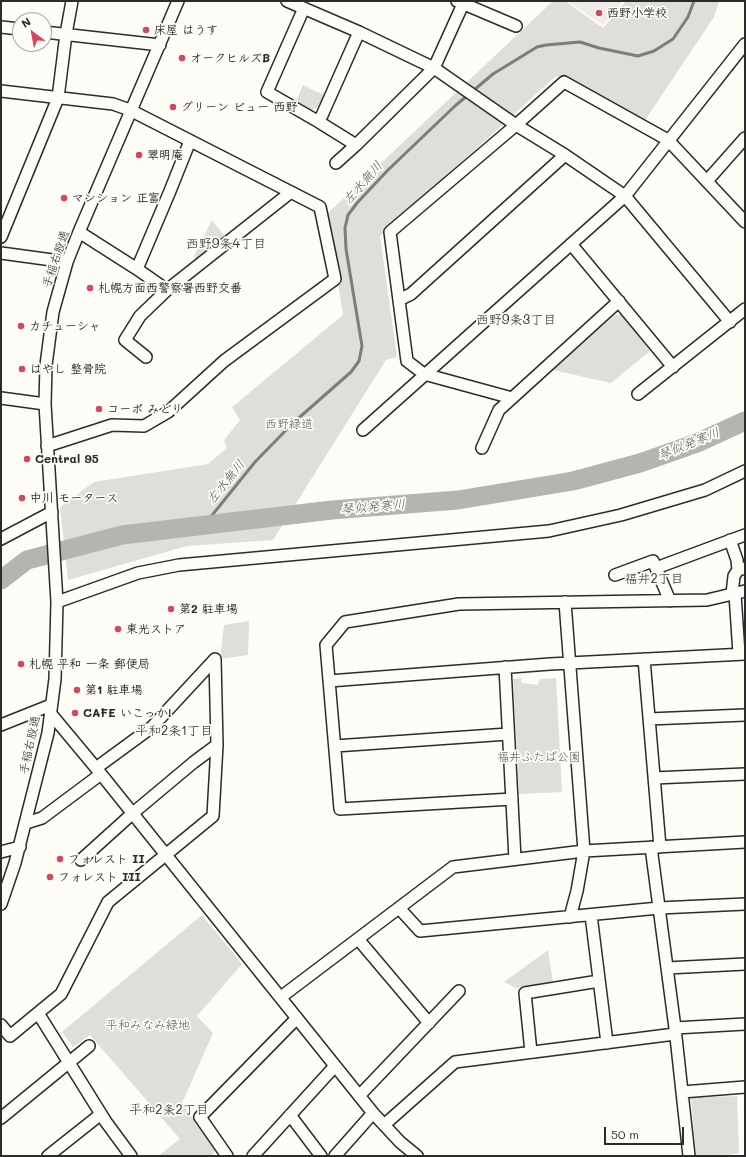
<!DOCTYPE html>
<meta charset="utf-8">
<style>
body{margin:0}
#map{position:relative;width:746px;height:1157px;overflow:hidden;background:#fdfcf7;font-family:Mali,sans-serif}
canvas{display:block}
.frame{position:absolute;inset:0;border:2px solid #2b2b2b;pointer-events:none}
.north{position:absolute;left:12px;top:12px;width:40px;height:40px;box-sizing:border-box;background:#fdfcf7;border:1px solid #a9a8a5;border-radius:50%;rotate:328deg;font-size:11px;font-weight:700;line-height:16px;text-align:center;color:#2b2b2b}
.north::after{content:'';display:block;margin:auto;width:14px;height:18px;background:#d1495b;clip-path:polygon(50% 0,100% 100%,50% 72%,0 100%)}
.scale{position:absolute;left:604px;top:1127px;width:80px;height:18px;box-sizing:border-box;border:2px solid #2b2b2b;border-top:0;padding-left:5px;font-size:12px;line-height:14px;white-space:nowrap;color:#2b2b2b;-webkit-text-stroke:3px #fdfcf7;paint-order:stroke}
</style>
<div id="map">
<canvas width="746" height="1157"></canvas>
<div class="frame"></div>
<div class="north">N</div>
<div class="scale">50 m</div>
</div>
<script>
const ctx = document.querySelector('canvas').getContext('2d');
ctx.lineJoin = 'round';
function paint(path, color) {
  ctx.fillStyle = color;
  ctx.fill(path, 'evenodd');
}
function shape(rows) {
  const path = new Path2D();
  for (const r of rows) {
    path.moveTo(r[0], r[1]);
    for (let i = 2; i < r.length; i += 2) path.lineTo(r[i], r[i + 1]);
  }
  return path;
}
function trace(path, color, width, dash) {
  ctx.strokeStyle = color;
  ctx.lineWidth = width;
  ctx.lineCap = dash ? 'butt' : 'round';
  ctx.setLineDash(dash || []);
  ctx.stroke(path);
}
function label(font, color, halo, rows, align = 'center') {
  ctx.font = font + ' Mali,"Klee One",sans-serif';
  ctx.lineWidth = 3.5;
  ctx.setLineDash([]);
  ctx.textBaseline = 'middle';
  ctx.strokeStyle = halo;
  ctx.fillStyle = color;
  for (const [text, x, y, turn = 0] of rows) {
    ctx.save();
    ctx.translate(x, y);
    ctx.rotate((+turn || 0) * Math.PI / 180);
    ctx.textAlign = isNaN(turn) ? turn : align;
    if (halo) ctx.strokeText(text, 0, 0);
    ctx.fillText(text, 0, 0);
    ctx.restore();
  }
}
const built = shape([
 [567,1,623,1,603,25]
]);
const green = shape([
 [553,1,565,1,603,28,626,1,719,1,714,17,645,120,556,76,380,236,397,357,386,360,273,540,187,546,68,580,60,507,94,482,208,464,227,448,224,440,240,420,232,407,343,315,327,214],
 [303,85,324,95,317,108,312,110,296,101],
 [212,220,225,237,196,260,194,256],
 [615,315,622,315,650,351,611,383,553,370],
 [249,621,248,655,220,659,224,625],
 [521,678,522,683,538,685,540,679,556,678,562,792,519,794,513,679],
 [202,915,242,964,197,1016,213,1033,182,1103,215,1151,211,1156,158,1156,180,1139,90,1035,73,1047,62,1032],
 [548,950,553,982,516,988,504,982],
 [737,1096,739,1153,721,1156,696,1156,691,1098]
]);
const stream = shape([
 [205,524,255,462,293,423,351,372,359,361,362,346,346,249,345,228,348,215,357,203,388,170,456,105,474,90,493,74,537,47,546,45,580,42,599,48,638,56,654,51,673,39,688,17,694,1]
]);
const river = shape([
 [1,580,27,560,122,535,332,510,458,500,573,481,640,463,697,443,745,421]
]);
const minor = shape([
 [287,1,359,32,434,68,516,125,565,155,625,196,730,322],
 [457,1,516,26],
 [304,8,267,92,319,122,356,145],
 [1,27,20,29],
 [44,32,160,45],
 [1,91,113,104,130,110,320,207,335,279,224,361,168,412,144,426,112,425,47,446],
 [319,122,359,32],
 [336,163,356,145,434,68,463,4],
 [707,181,745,138],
 [79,232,137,269,167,290],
 [1,237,58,98,66,34,72,1],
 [571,244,673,367],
 [1,253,67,262],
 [137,269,170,191,190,141],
 [399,300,411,294,565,155],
 [146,357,125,340,140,316,167,290,291,192],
 [638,394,745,309],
 [1,398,45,404],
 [512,398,424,374,407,361,390,232,516,125,564,82,668,140,745,222],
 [363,430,625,196,745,44],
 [482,448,499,410,619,301],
 [1,539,52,512],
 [730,540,737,560,738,570],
 [656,568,745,535],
 [615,575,653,561,670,601],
 [732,594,734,576,738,570,745,568],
 [735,594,739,654],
 [57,602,138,573,179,565,549,531,621,515,705,490,745,471],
 [565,602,584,851,577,891,570,917],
 [644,659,660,847],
 [505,667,515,859],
 [329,681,550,664,745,654],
 [51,714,101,774,373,1113,400,1142,417,1156],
 [649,719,745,715],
 [1,725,51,705],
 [335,746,508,734],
 [654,778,745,774],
 [512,799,340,809,326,645,345,622,459,604,707,600,745,591],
 [26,823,42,818,101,774],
 [651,847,675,1028,689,1156],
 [1,852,20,847],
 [81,860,133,813,194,762,217,745],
 [1,904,15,863,48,733,55,679,57,602,45,404,46,365,53,312,67,262,79,232,178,1],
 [399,908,420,931,659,908,745,904],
 [591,915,607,1043],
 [358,939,429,1023],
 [667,968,745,964],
 [281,997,453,867,584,851,745,842],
 [38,1013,106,1122,131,1156],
 [1,1025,10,1036,61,994,108,902,213,816,217,745,215,659,152,727,96,768],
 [675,1028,745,1024],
 [531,1052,525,993,599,981],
 [682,1092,745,1087],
 [359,1096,459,991],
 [290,1115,321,1156],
 [1,1118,89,1046],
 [384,1125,455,1062,675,1034],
 [48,1156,101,1114],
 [227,1156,200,1117,297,1018],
 [253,1156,335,1066],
 [335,1156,373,1113]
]);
const markers = [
 [599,13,4,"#d1495b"],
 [146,30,4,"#d1495b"],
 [182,58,4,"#d1495b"],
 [173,107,4,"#d1495b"],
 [139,155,4,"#d1495b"],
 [64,198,4,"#d1495b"],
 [90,288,4,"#d1495b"],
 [21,326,4,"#d1495b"],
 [22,369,4,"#d1495b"],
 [99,409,4,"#d1495b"],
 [27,459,4,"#d1495b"],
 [22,498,4,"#d1495b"],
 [171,609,4,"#d1495b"],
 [118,629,4,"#d1495b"],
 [21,664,4,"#d1495b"],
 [77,690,4,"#d1495b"],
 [75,713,4,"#d1495b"],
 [60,859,4,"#d1495b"],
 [50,877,4,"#d1495b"]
];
const poiNames = [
 ["西野小学校",607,13],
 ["床屋 はうす",154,30],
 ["オークヒルズB",190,58],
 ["グリーン ビュー 西野",181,107],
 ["翠明庵",147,155],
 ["マンション 正富",72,198],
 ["札幌方面西警察署西野交番",98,288],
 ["カチューシャ",29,326],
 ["はやし 整骨院",30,369],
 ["コーポ みどり",107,409],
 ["Central 95",35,459],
 ["中川 モータース",30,498],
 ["第2 駐車場",179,609],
 ["東光ストア",126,629],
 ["札幌 平和 一条 郵便局",29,664],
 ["第1 駐車場",85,690],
 ["CAFE いこっか!",83,713],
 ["フォレスト II",68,859],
 ["フォレスト III",58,877]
];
const streetNames = [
 ["手稲右股通",56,259,-71],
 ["手稲右股通",30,745,-78]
];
const parkNames = [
 ["西野緑道",289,424],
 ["福井ふたば公園",539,757],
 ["平和みなみ緑地",148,1025]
];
const waterNames = [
 ["左水無川",363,183,-49],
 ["琴似発寒川",689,444,-22],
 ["左水無川",226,482,-51],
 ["琴似発寒川",373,507,-5]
];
const neighbourhoodNames = [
 ["西野9条4丁目",226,244],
 ["西野9条3丁目",516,320],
 ["福井2丁目",654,579],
 ["平和2条1丁目",174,731],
 ["平和2条2丁目",169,1110]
];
paint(built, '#edece8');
paint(green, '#dfdeda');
trace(stream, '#7e7d7b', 3);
trace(river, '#b5b4b1', 19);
trace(minor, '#2b2b2b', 14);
trace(minor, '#fdfcf7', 11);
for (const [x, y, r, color] of markers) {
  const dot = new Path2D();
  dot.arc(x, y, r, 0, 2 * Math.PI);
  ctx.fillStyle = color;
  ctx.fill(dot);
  trace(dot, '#fdfcf7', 1.5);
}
label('bold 12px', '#2b2b2b', '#fdfcf7', poiNames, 'left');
label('12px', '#2b2b2b', '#fdfcf7', streetNames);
label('12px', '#585857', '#fdfcf7', parkNames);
label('italic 13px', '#5b5b5a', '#fdfcf7', waterNames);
label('13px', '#2b2b2b', '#fdfcf7', neighbourhoodNames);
</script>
